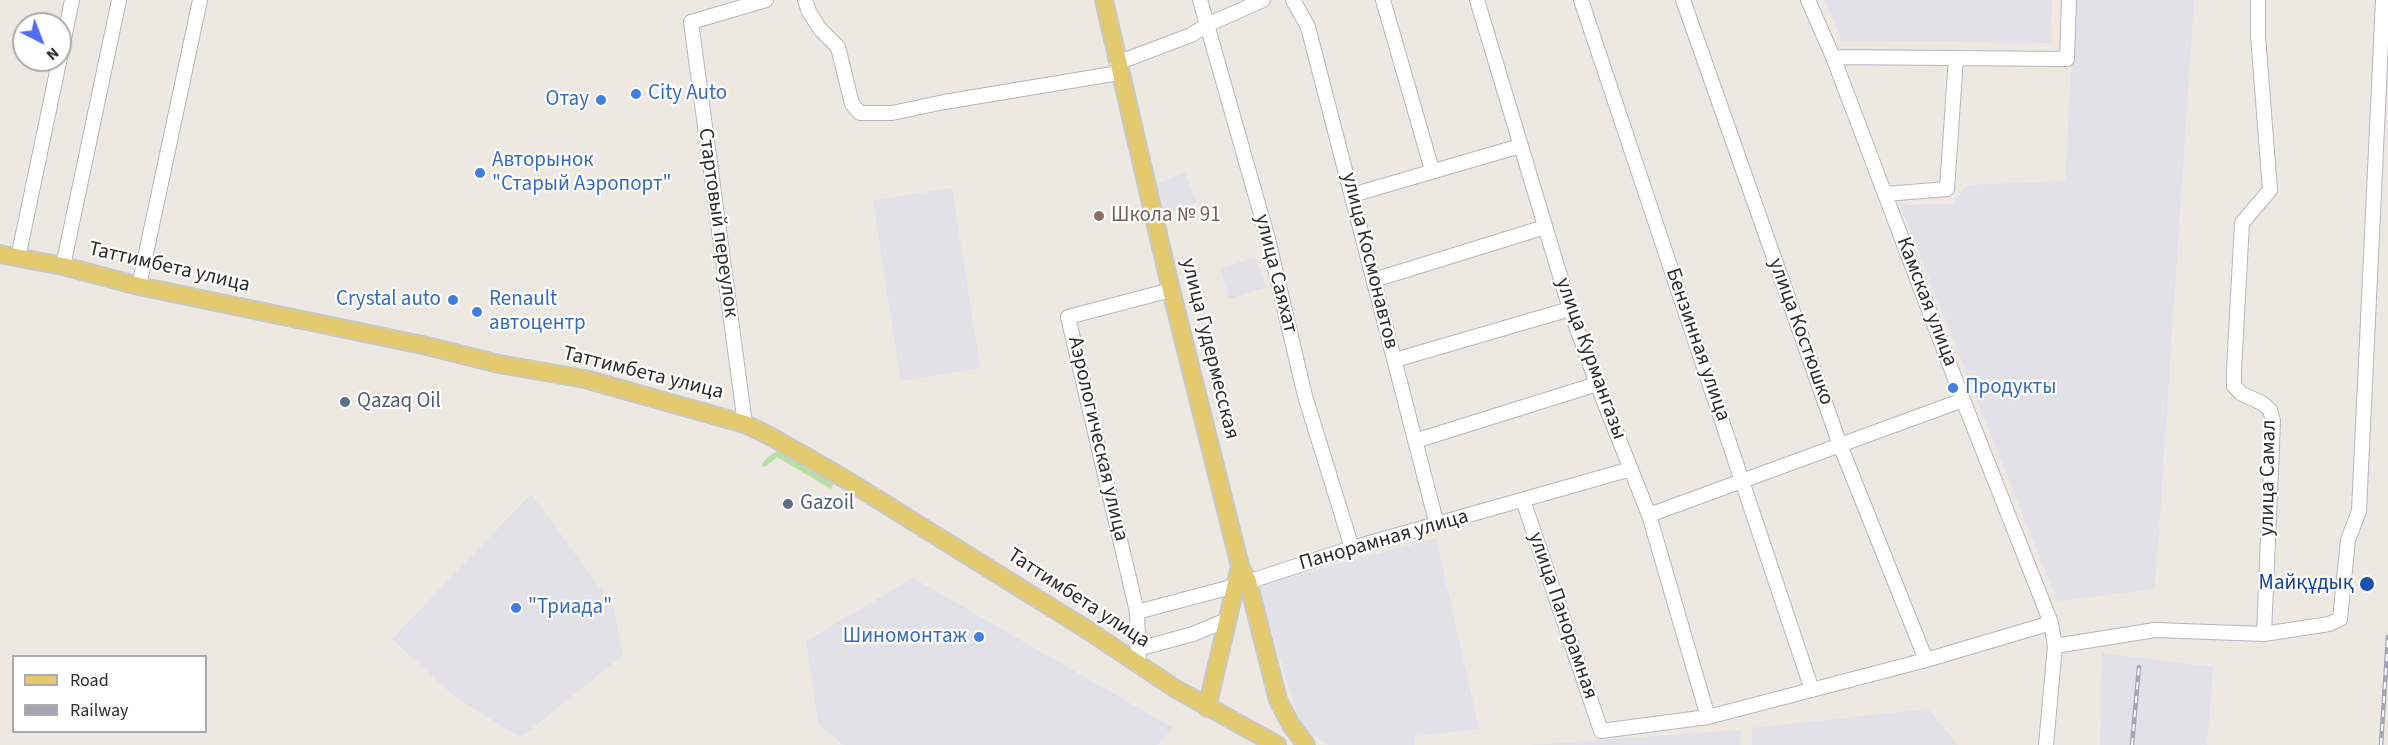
<!DOCTYPE html>
<meta charset="utf-8">
<style>
body{margin:0}
#map{position:relative;width:2388px;height:745px;overflow:hidden;background:#ede8e1;font-family:"Source Sans 3",sans-serif}
canvas{display:block}
.legend{position:absolute;left:12px;top:655px;width:195px;height:78px;box-sizing:border-box;background:#fff;border:2px solid #ababab;margin:0;padding:8px 10px;list-style:none;font-size:18px;color:#2d2d2d}
.legend li{display:flex;align-items:center;gap:12px;height:30px}
.legend b{width:30px;border:2px solid #ababab}
.north{position:absolute;left:12px;top:12px;width:60px;height:60px;box-sizing:border-box;background:#fff;border:2px solid #ababab;border-radius:50%;rotate:138deg;font-size:16px;font-weight:700;line-height:24px;text-align:center;color:#2d2d2d}
.north::after{content:'';display:block;margin:auto;width:21px;height:27px;background:#526de9;clip-path:polygon(50% 0,100% 100%,50% 72%,0 100%)}
</style>
<div id="map">
<canvas width="2388" height="745"></canvas>
<ul class="legend">
<li><b style="height:8px;background:#e4ca6f"></b>Road</li>
<li><b style="height:8px;background:#a4a6b5"></b>Railway</li>
</ul>
<div class="north">N</div>
</div>
<script>
const ctx = document.querySelector('canvas').getContext('2d');
ctx.lineJoin = 'round';
function paint(path, color) {
  ctx.fillStyle = color;
  ctx.fill(path, 'evenodd');
}
function shape(rows) {
  const path = new Path2D();
  for (const r of rows) {
    path.moveTo(r[0], r[1]);
    for (let i = 2; i < r.length; i += 2) path.lineTo(r[i], r[i + 1]);
  }
  return path;
}
function trace(path, color, width, dash) {
  ctx.strokeStyle = color;
  ctx.lineWidth = width;
  ctx.lineCap = dash ? 'butt' : 'round';
  ctx.setLineDash(dash || []);
  ctx.stroke(path);
}
function label(font, color, halo, rows, align = 'center') {
  ctx.font = font + ' "Source Sans 3",sans-serif';
  ctx.lineWidth = 4.5;
  ctx.setLineDash([]);
  ctx.textBaseline = 'middle';
  ctx.strokeStyle = halo;
  ctx.fillStyle = color;
  for (const [text, x, y, turn = 0] of rows) {
    ctx.save();
    ctx.translate(x, y);
    ctx.rotate((+turn || 0) * Math.PI / 180);
    ctx.textAlign = isNaN(turn) ? turn : align;
    if (halo) ctx.strokeText(text, 0, 0);
    ctx.fillText(text, 0, 0);
    ctx.restore();
  }
}
const industrial = shape([
 [1825,0,2052,0,2051,43,1842,41],
 [2075,0,2194,0,2155,589,2057,601,1900,205,1952,204,1967,185,2065,181],
 [1185,173,1197,203,1159,216,1151,186],
 [952,188,980,368,901,381,873,201],
 [1255,257,1266,287,1229,299,1221,269],
 [531,494,613,605,623,655,524,735,517,736,453,695,392,639],
 [1436,538,1479,729,1415,736,1414,745,1329,745,1302,728,1257,586],
 [913,578,1173,728,1157,745,844,745,819,725,806,641],
 [2102,653,2213,667,2207,745,2100,745],
 [1928,709,1958,745,1752,745,1752,728],
 [1741,730,1741,745,1529,745]
]);
const green = shape([
 [779,450,834,483,831,489,777,457,765,467,761,466,768,457]
]);
const minor = shape([
 [805,0,809,12,820,29,838,47,852,104,860,113,892,113,944,102,1119,73],
 [1200,0,1268,239,1305,396,1352,548],
 [1293,0,1308,27,1437,525],
 [1383,0,1432,170],
 [1477,0,1570,309,1597,384,1649,515,1708,717],
 [1581,0,1812,690],
 [1683,0,1840,445,1926,660],
 [1808,0,1833,57,1963,400,2051,623,2055,646,2046,745],
 [1833,57,2067,59,2069,0],
 [1117,63,1191,35,1207,25,1263,0],
 [1885,194,1947,189,1956,58],
 [1352,195,1520,146],
 [18,258,72,0],
 [63,266,119,0],
 [1374,280,1545,227],
 [139,286,200,0],
 [1395,360,1570,309],
 [745,424,691,22,766,0],
 [1415,441,1597,384],
 [1523,500,1601,731,1708,717,1926,660,2051,623],
 [1649,515,1963,400],
 [1137,612,1235,586,1352,548,1631,469],
 [2264,634,2329,624,2340,619,2348,540,2359,511,2383,0],
 [2055,646,2155,630,2264,634,2273,421,2270,410,2262,403,2242,394,2234,386,2234,370,2242,223,2270,190,2258,36,2258,0],
 [1138,649,1193,634,1227,620],
 [1139,666,1137,612,1068,317,1171,290]
]);
const major = shape([
 [1104,0,1171,290,1240,566,1207,708],
 [0,254,63,266,139,286,427,346,499,364,585,379,745,424,768,435,845,479,1086,629,1176,689,1277,745],
 [1240,566,1248,581,1278,700,1291,725,1306,745]
]);
const rail = shape([
 [2132,745,2139,667],
 [2381,745,2388,637]
]);
const markers = [
 [636,94,6,"#3f7fe0"],
 [601,100,6,"#3f7fe0"],
 [480,173,6,"#3f7fe0"],
 [1099,216,6,"#8d6e63"],
 [453,300,6,"#3f7fe0"],
 [477,312,6,"#3f7fe0"],
 [1953,388,6,"#3f7fe0"],
 [345,402,6,"#5c6f8a"],
 [788,504,6,"#5c6f8a"],
 [2367,584,8,"#1a4fb4"],
 [516,608,6,"#3f7fe0"],
 [979,637,6,"#3f7fe0"]
];
const shopNames = [
 ["City Auto",648,94],
 ["Отау",589,100,"right"],
 ["Авторынок",492,161],
 ["\"Старый Аэропорт\"",492,185],
 ["Crystal auto",441,300,"right"],
 ["Renault",489,300],
 ["автоцентр",489,324],
 ["Продукты",1965,388],
 ["\"Триада\"",528,608],
 ["Шиномонтаж",967,637,"right"]
];
const educationNames = [
 ["Школа № 91",1111,216]
];
const streetNames = [
 ["Стартовый переулок",717,223,82],
 ["улица Космонавтов",1369,261,76],
 ["Таттимбета улица",169,268,13],
 ["улица Саяхат",1275,274,76],
 ["Камская улица",1926,302,69],
 ["улица Костюшко",1800,332,70],
 ["Бензинная улица",1697,345,71],
 ["улица Гудермесская",1209,349,76],
 ["улица Курмангазы",1590,359,70],
 ["Таттимбета улица",643,374,14],
 ["Аэрологическая улица",1097,439,77],
 ["улица Самал",2269,478,-89],
 ["Панорамная улица",1384,541,-16],
 ["Таттимбета улица",1078,599,33],
 ["улица Панорамная",1562,616,71]
];
const serviceNames = [
 ["Qazaq Oil",357,402],
 ["Gazoil",800,504]
];
const transitNames = [
 ["Майқұдық",2354,584]
];
paint(industrial, '#e2e1e7');
paint(green, '#b7dea3');
trace(minor, '#b4b7bf', 16);
trace(major, '#c8c8c8', 20);
trace(minor, '#fff', 14);
trace(major, '#e4ca6f', 16);
trace(rail, '#a4a6b5', 4.5);
trace(rail, '#fff', 2, [7]);
for (const [x, y, r, color] of markers) {
  const dot = new Path2D();
  dot.arc(x, y, r, 0, 2 * Math.PI);
  ctx.fillStyle = color;
  ctx.fill(dot);
  trace(dot, '#fff', 2);
}
label('21px', '#366cbe', '#fff', shopNames, 'left');
label('21px', '#785e54', '#fff', educationNames, 'left');
label('21px', '#2d2d2d', '#fff', streetNames);
label('21px', '#4e5e75', '#fff', serviceNames, 'left');
label('21px', '#164399', '#fff', transitNames, 'right');
</script>
